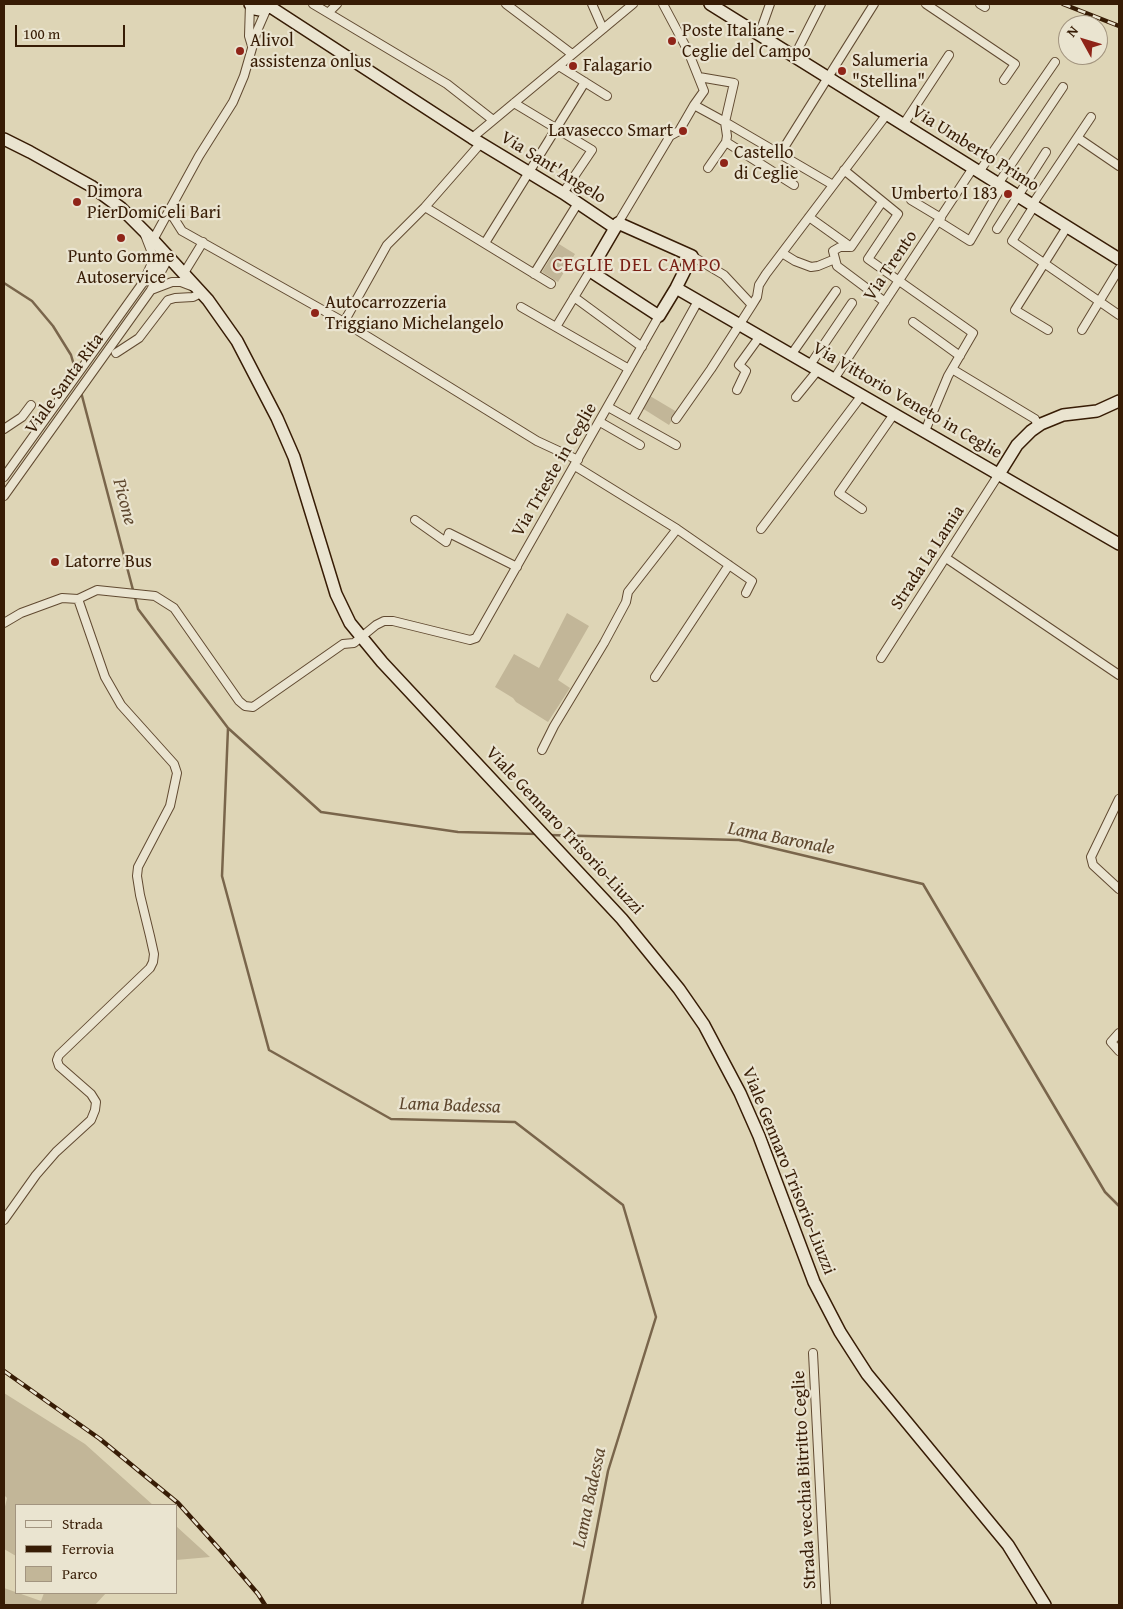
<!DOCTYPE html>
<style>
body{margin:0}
#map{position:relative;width:1123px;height:1609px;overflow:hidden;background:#ded5b6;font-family:"Gentium Book Plus",serif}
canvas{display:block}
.frame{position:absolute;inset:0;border:5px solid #371c05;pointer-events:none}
.legend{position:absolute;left:15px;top:1504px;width:162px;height:90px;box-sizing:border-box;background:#eae4d0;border:1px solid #a2947f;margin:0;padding:6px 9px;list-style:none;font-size:15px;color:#371c05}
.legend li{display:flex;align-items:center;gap:10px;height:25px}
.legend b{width:25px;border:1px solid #a2947f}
.north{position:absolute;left:1058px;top:15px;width:50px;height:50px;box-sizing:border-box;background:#eae4d0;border:1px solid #a2947f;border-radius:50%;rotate:309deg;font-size:14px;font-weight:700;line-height:20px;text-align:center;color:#371c05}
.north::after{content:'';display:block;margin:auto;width:18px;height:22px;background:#8f2418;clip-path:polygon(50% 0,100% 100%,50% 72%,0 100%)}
.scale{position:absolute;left:15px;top:25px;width:110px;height:22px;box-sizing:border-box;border:2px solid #371c05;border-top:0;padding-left:6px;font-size:15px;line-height:18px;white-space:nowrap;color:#371c05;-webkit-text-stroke:4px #eae4d0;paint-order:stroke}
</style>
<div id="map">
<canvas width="1123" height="1609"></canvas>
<div class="frame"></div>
<ul class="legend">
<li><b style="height:6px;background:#eae4d0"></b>Strada</li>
<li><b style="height:6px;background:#371c05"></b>Ferrovia</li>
<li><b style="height:14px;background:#c2b698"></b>Parco</li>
</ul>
<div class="north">N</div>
<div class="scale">100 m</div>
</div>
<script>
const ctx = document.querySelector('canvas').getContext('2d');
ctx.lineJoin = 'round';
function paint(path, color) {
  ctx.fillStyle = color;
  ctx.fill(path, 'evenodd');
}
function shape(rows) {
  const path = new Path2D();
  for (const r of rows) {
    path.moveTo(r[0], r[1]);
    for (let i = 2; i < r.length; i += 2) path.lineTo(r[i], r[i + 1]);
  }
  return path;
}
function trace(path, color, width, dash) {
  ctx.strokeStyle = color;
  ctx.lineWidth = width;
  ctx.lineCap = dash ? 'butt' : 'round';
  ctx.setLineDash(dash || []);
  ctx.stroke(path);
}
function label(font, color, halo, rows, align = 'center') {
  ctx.font = font + ' "Gentium Book Plus",serif';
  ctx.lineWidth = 4.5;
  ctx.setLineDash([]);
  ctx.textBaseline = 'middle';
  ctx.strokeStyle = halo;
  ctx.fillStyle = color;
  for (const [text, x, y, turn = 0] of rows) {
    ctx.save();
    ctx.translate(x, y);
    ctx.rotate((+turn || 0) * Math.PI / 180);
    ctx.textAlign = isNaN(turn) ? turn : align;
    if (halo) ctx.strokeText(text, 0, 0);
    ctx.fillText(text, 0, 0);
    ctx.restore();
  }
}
const green = shape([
 [559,244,575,254,558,282,542,272],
 [650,396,677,412,669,425,642,408],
 [567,613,589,626,558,680,570,688,548,722,516,702,513,698,495,687,514,654,539,668],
 [4,1393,85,1444,153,1505,16,1505,16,1556,4,1549,4,1511,7,1498,4,1495],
 [176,1526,210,1557,176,1560],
 [4,1588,41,1601,44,1593,106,1593,95,1605,4,1605]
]);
const stream = shape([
 [4,283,32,301,53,326,71,355,76,372],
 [81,392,138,609,228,728,321,812,458,832,538,834],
 [228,728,222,876,269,1050,391,1119,515,1122,623,1205,656,1317,608,1471,582,1605],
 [548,835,739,840,923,884,1105,1192,1119,1206]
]);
const street = shape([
 [250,4,249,36,252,46],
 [313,4,447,84,493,120],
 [506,4,572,54],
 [592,4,603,29],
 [663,4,688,51,704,91,694,105,725,122,734,83,699,77],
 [926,4,1015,64,1004,80],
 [980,4,985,7],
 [329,12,337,4],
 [759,35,770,4],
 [794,57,821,4],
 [559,66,607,96],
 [514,103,592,150,563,193],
 [725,122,833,185],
 [725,122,727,136,726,142],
 [903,125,949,55],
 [472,138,633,4],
 [1078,138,1119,166],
 [780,154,874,4],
 [708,168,726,142,794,185],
 [844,170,898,214,868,259,973,333,948,376,925,431],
 [979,172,1055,62],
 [998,184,1063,87],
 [911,200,941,218],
 [882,202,851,247,840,247,833,251,837,266,885,302],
 [1032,205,1091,117],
 [1034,206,1012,241,1119,315],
 [425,207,551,284],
 [170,212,182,231,344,322,537,441,578,460],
 [809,217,851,247],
 [938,221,970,241,1002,186],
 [618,223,670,136,679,131,694,105],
 [997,229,1046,152],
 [145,235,152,253,152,263,146,276],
 [153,240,199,156,233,102,244,76,257,31,267,8],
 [485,243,585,82],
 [782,253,795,261,811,267,818,266,835,259],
 [692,256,724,275,752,305],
 [184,273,203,242],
 [534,274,578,203],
 [151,290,172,282,181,282,194,287],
 [574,297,642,347],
 [521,307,629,369],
 [344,322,387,245,425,207,481,143],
 [913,322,960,356],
 [556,327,590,271],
 [1048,330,1015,310,1067,227],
 [1082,330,1119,269],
 [116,353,139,338,168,300,175,298,193,297,201,293],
 [791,355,836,291],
 [810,365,852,303],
 [952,369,1035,419,1038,426],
 [834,379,973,168],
 [737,390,746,371,739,365,760,336],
 [796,397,818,370],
 [608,407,676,445],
 [676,419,711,369,752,305,757,297,759,285,766,274,887,114],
 [632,420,698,301],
 [600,422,640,445],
 [4,429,22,417,31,405],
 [575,466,677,529,752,581,746,593],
 [4,477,142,284,164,261],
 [4,496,151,290,169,257],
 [862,509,839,493,894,414],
 [415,520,446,542,449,533,517,567],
 [761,529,862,395],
 [946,558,1119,675],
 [4,623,21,613,62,598,78,599,97,590,155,596,174,608,239,701,245,706,253,707,343,644,354,643,376,625,384,621,393,621,462,638,470,640,476,638,659,316],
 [881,658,999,474],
 [655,677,729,565],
 [542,750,554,726,604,643,626,602,628,592,677,529],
 [1119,799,1091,857,1093,865,1119,889],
 [1119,1033,1111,1042,1119,1051],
 [4,1220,36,1175,56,1152,91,1120,95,1110,96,1102,91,1094,59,1066,57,1060,59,1055,150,968,153,962,154,954,150,936,140,895,137,876,138,867,170,806,177,773,174,764,121,705,105,677,78,599],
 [813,1353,826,1605]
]);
const secondary = shape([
 [250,4,255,9,260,10,267,8,270,4],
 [710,4,1119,259],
 [269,6,472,138,563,193,615,228],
 [4,139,30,152,91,186,121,208,153,240,208,300,237,341,277,418,294,457,336,594,350,623,382,662,622,919,679,989,704,1025,740,1093,759,1136,814,1282,840,1332,867,1374,1008,1545,1045,1605],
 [618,223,692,256,676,288,659,316,590,271,618,223],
 [676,288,1119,544],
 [999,474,1017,445,1031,431,1041,424,1063,415,1097,411,1119,401]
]);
const rail = shape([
 [1063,4,1119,26],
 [4,1371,100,1439,178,1503,223,1553,258,1594,265,1605]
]);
const markers = [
 [672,41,5,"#8f2418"],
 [240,51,5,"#8f2418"],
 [573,66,5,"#8f2418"],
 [842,71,5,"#8f2418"],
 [683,131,5,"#8f2418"],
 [724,163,5,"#8f2418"],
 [1008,194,5,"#8f2418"],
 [77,202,5,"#8f2418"],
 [121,238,5,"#8f2418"],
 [315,313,5,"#8f2418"],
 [55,562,5,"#8f2418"]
];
const poiNames = [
 ["Poste Italiane -",682,31],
 ["Ceglie del Campo",682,52],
 ["Alivol",250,41],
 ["assistenza onlus",250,62],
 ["Salumeria",852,61],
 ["\"Stellina\"",852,82],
 ["Falagario",583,66],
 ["Lavasecco Smart",673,131,"right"],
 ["Castello",734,153],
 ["di Ceglie",734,174],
 ["Dimora",87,192],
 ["PierDomiCeli Bari",87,213],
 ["Umberto I 183",998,194,"right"],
 ["Punto Gomme",121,257,"center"],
 ["Autoservice",121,278,"center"],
 ["Autocarrozzeria",325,303],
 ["Triggiano Michelangelo",325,324],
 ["Latorre Bus",65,562]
];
const streetNames = [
 ["Via Umberto Primo",975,149,32],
 ["Via Sant'Angelo",553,168,32],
 ["Via Trento",891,266,-56],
 ["Viale Santa Rita",65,384,-54],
 ["Via Vittorio Veneto in Ceglie",907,401,30],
 ["Via Trieste in Ceglie",555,470,-60],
 ["Strada La Lamia",928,558,-57],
 ["Viale Gennaro Trisorio-Liuzzi",564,831,47],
 ["Viale Gennaro Trisorio-Liuzzi",788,1171,68],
 ["Strada vecchia Bitritto Ceglie",805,1480,-93]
];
const neighbourhoodNames = [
 ["CEGLIE DEL CAMPO",637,266]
];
const waterNames = [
 ["Picone",124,502,75],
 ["Lama Baronale",781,839,11],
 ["Lama Badessa",450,1106,2],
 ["Lama Badessa",590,1498,-78]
];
paint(green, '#c2b698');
trace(stream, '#79654b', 2.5);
trace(street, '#614a31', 10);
trace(secondary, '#371c05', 14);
trace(street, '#eae4d0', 8);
trace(secondary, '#eae4d0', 11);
trace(rail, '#371c05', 4.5);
trace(rail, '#eae4d0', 2.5, [8]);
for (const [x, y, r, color] of markers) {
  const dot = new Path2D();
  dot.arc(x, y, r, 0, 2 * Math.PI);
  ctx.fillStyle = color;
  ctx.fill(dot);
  trace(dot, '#eae4d0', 2);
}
label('18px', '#371c05', '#eae4d0', poiNames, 'left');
label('18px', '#371c05', '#eae4d0', streetNames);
ctx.letterSpacing = '1px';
label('19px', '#7a1f14', '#eae4d0', neighbourhoodNames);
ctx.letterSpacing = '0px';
label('italic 19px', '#5e472e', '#eae4d0', waterNames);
</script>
